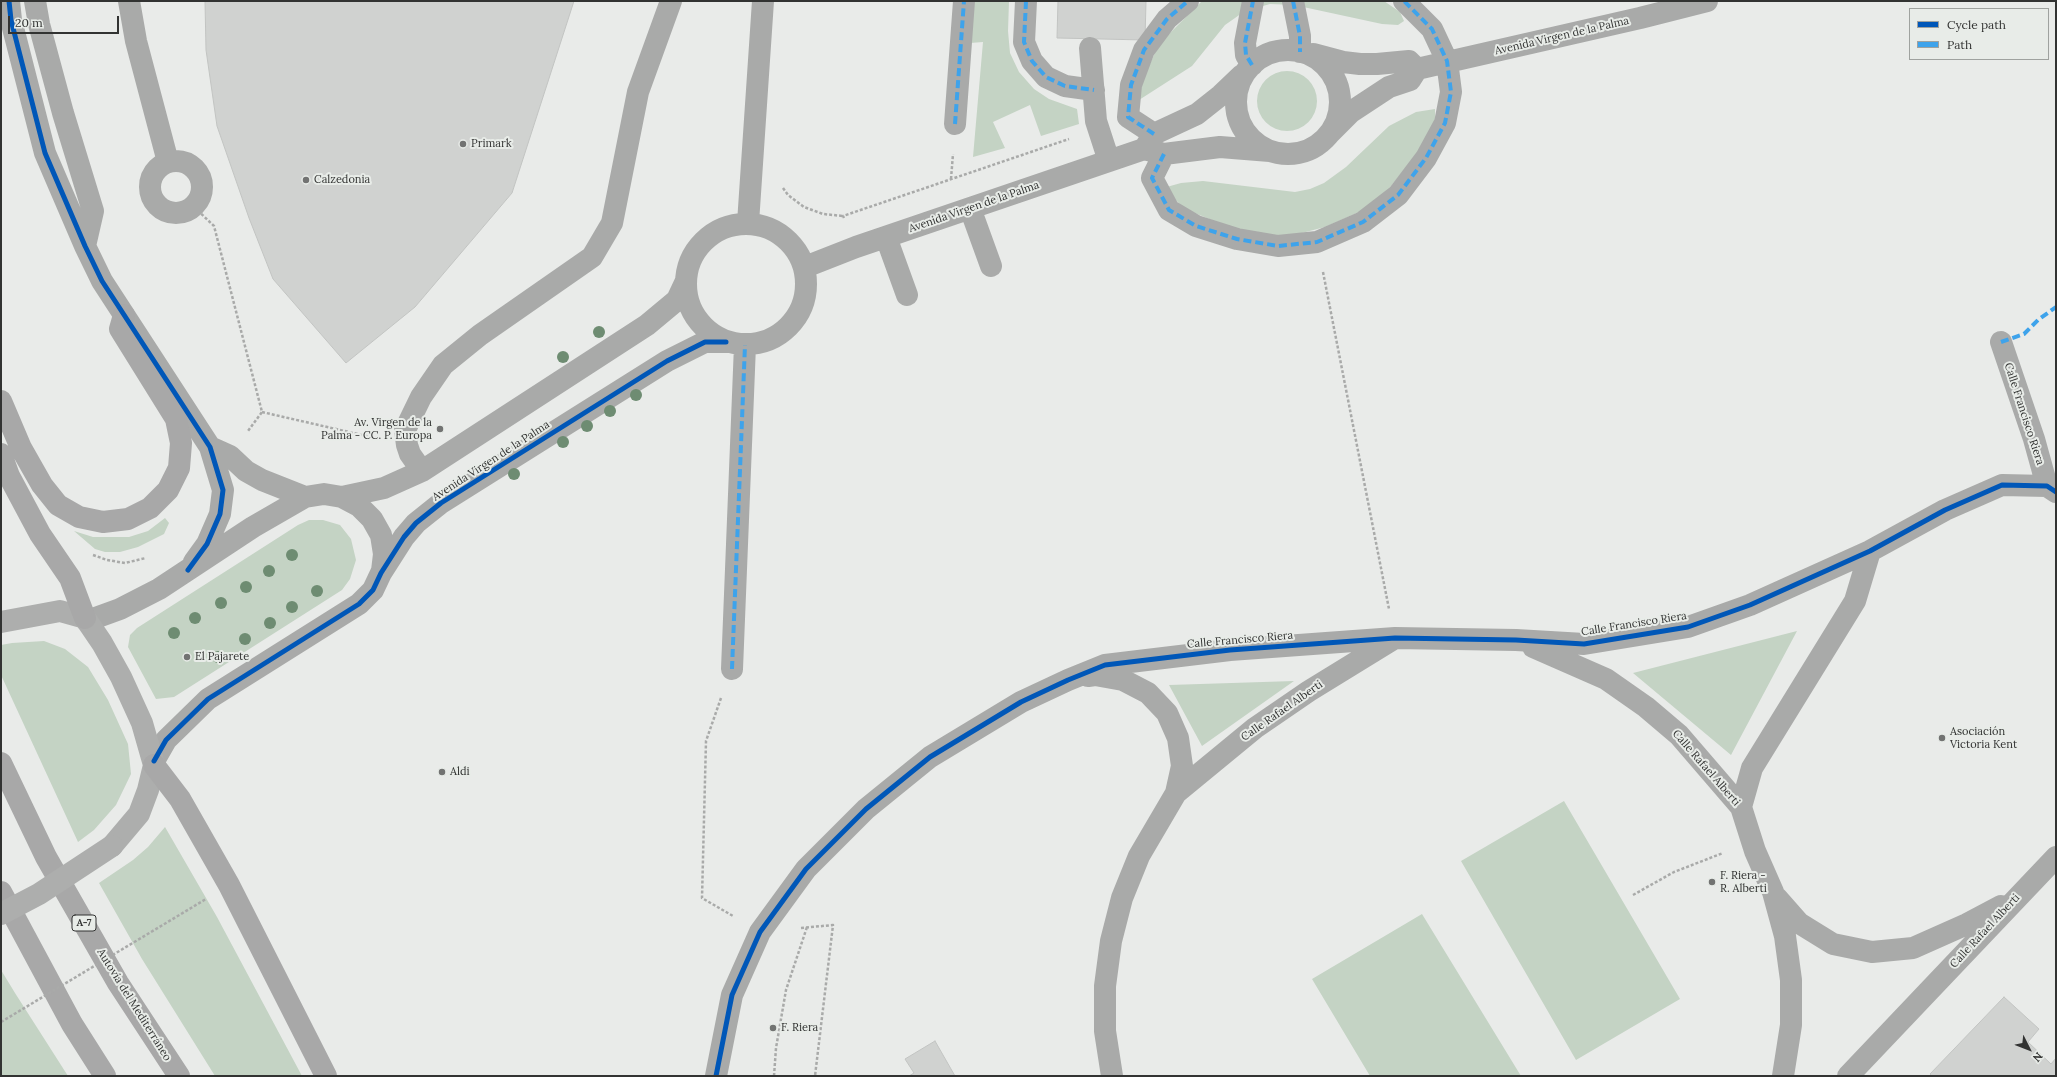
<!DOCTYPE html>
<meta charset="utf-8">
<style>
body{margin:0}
#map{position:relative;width:2057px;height:1077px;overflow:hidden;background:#e9ebe9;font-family:Lora,serif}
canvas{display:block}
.frame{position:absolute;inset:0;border:2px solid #323332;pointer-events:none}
.legend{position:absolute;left:1909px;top:8px;width:140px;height:52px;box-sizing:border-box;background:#e8ece8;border:1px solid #9fa29f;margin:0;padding:5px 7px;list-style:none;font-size:12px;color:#323332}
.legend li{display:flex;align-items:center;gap:8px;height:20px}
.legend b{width:20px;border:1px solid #9fa29f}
.north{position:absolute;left:2009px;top:1029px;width:40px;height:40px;-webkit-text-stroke:3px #e8ece8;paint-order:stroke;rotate:132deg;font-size:11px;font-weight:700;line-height:16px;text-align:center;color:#323332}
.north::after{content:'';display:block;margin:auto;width:14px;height:18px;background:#323332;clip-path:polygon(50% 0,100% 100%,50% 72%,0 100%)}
.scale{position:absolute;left:8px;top:16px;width:111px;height:18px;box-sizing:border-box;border:2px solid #323332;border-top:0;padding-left:5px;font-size:12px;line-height:14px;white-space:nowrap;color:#323332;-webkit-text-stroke:3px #e8ece8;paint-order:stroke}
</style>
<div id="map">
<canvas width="2057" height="1077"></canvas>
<div class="frame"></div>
<ul class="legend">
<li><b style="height:5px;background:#0057b8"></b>Cycle path</li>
<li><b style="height:5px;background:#3ea3eb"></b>Path</li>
</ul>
<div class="north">N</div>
<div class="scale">20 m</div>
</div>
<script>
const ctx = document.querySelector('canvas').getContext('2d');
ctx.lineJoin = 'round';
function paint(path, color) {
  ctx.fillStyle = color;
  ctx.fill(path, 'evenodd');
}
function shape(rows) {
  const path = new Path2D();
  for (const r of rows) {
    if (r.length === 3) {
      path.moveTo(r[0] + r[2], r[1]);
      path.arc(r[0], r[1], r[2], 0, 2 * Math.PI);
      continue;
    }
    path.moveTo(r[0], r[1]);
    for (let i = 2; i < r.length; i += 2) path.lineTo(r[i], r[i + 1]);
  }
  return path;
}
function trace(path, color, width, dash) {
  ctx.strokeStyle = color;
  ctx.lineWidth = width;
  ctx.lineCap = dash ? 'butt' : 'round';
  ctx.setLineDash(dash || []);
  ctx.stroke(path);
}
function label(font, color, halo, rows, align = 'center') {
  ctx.font = font + ' Lora,serif';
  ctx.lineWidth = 4;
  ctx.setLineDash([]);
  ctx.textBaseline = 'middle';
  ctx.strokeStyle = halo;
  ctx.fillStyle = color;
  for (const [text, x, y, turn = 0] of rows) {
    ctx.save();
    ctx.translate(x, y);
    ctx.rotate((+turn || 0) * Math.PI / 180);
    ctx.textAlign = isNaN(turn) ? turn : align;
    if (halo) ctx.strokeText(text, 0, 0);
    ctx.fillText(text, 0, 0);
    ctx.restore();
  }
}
const green = shape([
 [969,1,1009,1,1008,31,1010,53,1019,72,1034,89,1049,99,1077,109,1079,124,1041,136,1030,105,993,122,1005,148,973,157,983,42,970,43],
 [1202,1,1384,1,1400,12,1404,21,1398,25,1382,24,1294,5,1270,4,1245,11,1225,25,1192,66,1139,100,1139,88,1159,44],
 [1287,101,30],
 [1435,109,1435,119,1427,141,1384,195,1359,212,1325,227,1294,235,1262,236,1231,228,1185,209,1163,188,1181,183,1203,181,1295,192,1310,189,1324,183,1346,167,1389,126,1416,112],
 [165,518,169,523,164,534,138,547,120,552,105,552,95,549,74,531,93,537,129,537,148,531],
 [309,520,323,520,340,525,351,539,356,560,350,579,342,590,174,697,156,699,128,647,130,635,137,628,298,525],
 [1797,631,1731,755,1633,673],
 [44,641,65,649,88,667,108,700,128,744,131,774,116,805,94,830,78,842,1,675,1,645,12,643],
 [1294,681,1202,746,1169,685],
 [1564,801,1680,999,1576,1060,1461,861],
 [165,827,217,917,302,1076,215,1076,142,959,99,883,133,860,148,847],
 [1422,914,1521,1076,1370,1076,1312,979],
 [1,970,15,993,68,1076,1,1076]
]);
const building = shape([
 [205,1,574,1,512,193,415,307,346,363,273,279,249,218,217,126,206,50,205,1],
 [1058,1,1146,1,1145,40,1057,38,1058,1],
 [2004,997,2039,1029,2028,1042,2051,1064,2056,1058,2056,1076,1932,1076,1930,1074,2004,997],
 [935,1041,955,1076,909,1076,914,1073,905,1059,935,1041]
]);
const path = shape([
 [951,179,953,154],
 [783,188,788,195,804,207,823,214,843,216],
 [194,207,214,226,262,412,248,431],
 [844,218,843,216,1069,139],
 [1323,272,1389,609],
 [262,412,375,438],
 [93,555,107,560,125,563,146,558],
 [721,698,706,741,702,898,733,916],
 [1633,895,1674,872,1723,853],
 [801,928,833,925,815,1076],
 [774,1076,776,1048,786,990,807,927]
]);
const minor = shape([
 [9,1,11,20,45,153,85,246,102,281,210,447,223,490,220,514,207,544,194,562],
 [35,1,39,24,63,113,93,211,85,246],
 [129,1,136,41,168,162],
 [1026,1,1024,42,1032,61,1046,77,1065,86,1094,90],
 [1293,1,1300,36,1300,52],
 [1090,48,1096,121,1109,161],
 [1288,102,52],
 [1313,54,1343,62,1360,64,1377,64,1409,61,1417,69],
 [1252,65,1246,55,1245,43,1253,1],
 [955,124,964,1],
 [1154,134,1128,117,1131,85,1144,50,1167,19,1188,1],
 [1329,134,1351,112,1389,87,1410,80,1417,69,1640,18,1707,1],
 [1146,146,1154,134,1197,114,1221,95,1242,75],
 [1164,154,1152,178,1169,210,1196,226,1237,239,1278,246,1317,242,1363,222,1398,195,1426,158,1445,123,1451,92,1447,61,1432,29,1404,1],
 [176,187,26],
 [970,208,991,266],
 [748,223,763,1],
 [746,284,60],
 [886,237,907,295],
 [805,267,856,247,1144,149,1164,154,1220,147,1270,151],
 [2001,342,2034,439,2047,486],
 [210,447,230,456,246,471,262,480,305,497],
 [422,471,410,454,407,445,405,430,421,397,443,365,480,335,592,257,612,223,638,92,671,1],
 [342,497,359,506,372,519,381,535,384,554,382,571],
 [87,621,120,609,159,589,253,527,305,497,324,494,342,497,384,488,422,471,647,325,677,300,685,283],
 [1533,647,1606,679,1646,707,1679,735,1741,807,1755,851,1773,892,1785,936,1791,980,1791,1025,1783,1076],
 [732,669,745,345],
 [1088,676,1095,675,1123,680,1148,693,1167,713,1178,738,1182,766,1176,793,1139,856,1122,898,1111,941,1105,986,1105,1031,1112,1076],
 [154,761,166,740,208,699,359,604,373,590,381,573,404,537,416,523,441,503,667,361,705,342,726,342],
 [1176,793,1255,728,1309,691,1392,640],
 [1741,807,1752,768,1855,601,1870,551],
 [1777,898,1799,923,1833,944,1872,952,1913,948,1967,924,2001,906],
 [716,1076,732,995,760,932,806,869,866,809,930,757,1021,702,1068,680,1105,665,1230,650,1395,638,1516,640,1584,644,1688,627,1750,605,1870,551,1945,510,2002,485,2047,486,2056,492],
 [1848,1076,2056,857]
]);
const major = shape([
 [1,622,60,611,85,618,102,643,121,677,142,723,154,765,148,790,139,814,112,846]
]);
const highway = shape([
 [1,401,21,448,42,485,58,505,79,517,103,522,128,519,150,508,168,490,179,468,181,443,176,419,120,329,124,315],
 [1,454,9,476,40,534,70,578,85,618],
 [1,763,46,857,118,983,179,1076],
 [154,765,180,799,229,885,326,1076],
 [1,892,72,1024,105,1076]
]);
const pathBridge = shape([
 [1,1022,206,899]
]);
const majorBridge = shape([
 [1,914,39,894,112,846]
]);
const quiet = shape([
 [1026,1,1024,42,1032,61,1046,77,1065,86,1094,90],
 [1293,1,1300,36,1300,52],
 [1252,65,1246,55,1245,43,1253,1],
 [955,124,964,1],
 [1154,134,1128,117,1131,85,1144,50,1167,19,1188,1],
 [1164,154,1152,178,1169,210,1196,226,1237,239,1278,246,1317,242,1363,222,1398,195,1426,158,1445,123,1451,92,1447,61,1432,29,1404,1],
 [2001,342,2024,334,2038,320,2056,307],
 [732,669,745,345]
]);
const cycleway = shape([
 [9,1,11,20,45,153,85,246,102,281,210,447,223,490,220,514,207,544,188,570],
 [154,761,166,740,208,699,359,604,373,590,381,573,404,537,416,523,441,503,667,361,705,342,726,342],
 [716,1076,732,995,760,932,806,869,866,809,930,757,1021,702,1068,680,1105,665,1230,650,1395,638,1516,640,1584,644,1688,627,1750,605,1870,551,1945,510,2002,485,2047,486,2056,492]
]);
const trees = [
 [599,332],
 [563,357],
 [636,395],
 [610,411],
 [587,426],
 [563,442],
 [514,474],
 [292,555],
 [269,571],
 [246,587],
 [317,591],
 [221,603],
 [292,607],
 [195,618],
 [270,623],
 [174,633],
 [245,639],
 [218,657]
];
const markers = [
 [463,144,4,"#727372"],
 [306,180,4,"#727372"],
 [440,429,4,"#727372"],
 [187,657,4,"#727372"],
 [1942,738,4,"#727372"],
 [442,772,4,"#727372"],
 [1712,882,4,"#727372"],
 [773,1028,4,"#727372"]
];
const shields = [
 [84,923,24]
];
const shieldNames = [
 ["A-7",84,923]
];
const streetNames = [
 ["Avenida Virgen de la Palma",1562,36,-13],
 ["Avenida Virgen de la Palma",974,207,-19],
 ["Calle Francisco Riera",2024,414,72],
 ["Avenida Virgen de la Palma",491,461,-33],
 ["Calle Francisco Riera",1634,624,-9],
 ["Calle Francisco Riera",1240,640,-5],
 ["Calle Rafael Alberti",1282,711,-35],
 ["Calle Rafael Alberti",1706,768,49],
 ["Calle Rafael Alberti",1985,931,-47],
 ["Autovía del Mediterráneo",134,1005,58]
];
const poiNames = [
 ["Primark",471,144],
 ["Calzedonia",314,180],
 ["Av. Virgen de la",432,423,"right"],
 ["Palma - CC. P. Europa",432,436,"right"],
 ["El Pajarete",195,657],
 ["Asociación",1950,732],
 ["Victoria Kent",1950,745],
 ["Aldi",450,772],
 ["F. Riera -",1720,876],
 ["R. Alberti",1720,889],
 ["F. Riera",781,1028]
];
paint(green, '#c4d3c4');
paint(building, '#d0d2d0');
trace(building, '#c2c4c2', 1);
trace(path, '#a9aaa9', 2.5, [3, 2]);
trace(minor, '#a9aaa9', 22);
trace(major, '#adaead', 22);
trace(highway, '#a8a8a8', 22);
trace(pathBridge, '#a9aaa9', 2.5, [3, 2]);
trace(majorBridge, '#adaead', 22);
trace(quiet, '#3ea3eb', 4, [8, 4]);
trace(cycleway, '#0057b8', 5);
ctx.fillStyle = '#6e8c72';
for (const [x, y] of trees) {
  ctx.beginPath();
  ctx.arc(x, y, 6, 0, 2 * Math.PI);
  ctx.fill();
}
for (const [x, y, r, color] of markers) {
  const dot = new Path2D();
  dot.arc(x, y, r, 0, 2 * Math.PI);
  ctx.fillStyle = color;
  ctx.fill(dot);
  trace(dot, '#e8ece8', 1.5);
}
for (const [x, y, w] of shields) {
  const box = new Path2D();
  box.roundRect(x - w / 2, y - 8, w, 16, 3);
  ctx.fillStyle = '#e8ece8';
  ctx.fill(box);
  trace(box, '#323332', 1);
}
label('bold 10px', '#323332', null, shieldNames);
label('11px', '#323332', '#e8ece8', streetNames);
label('11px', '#323332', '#e8ece8', poiNames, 'left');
</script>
